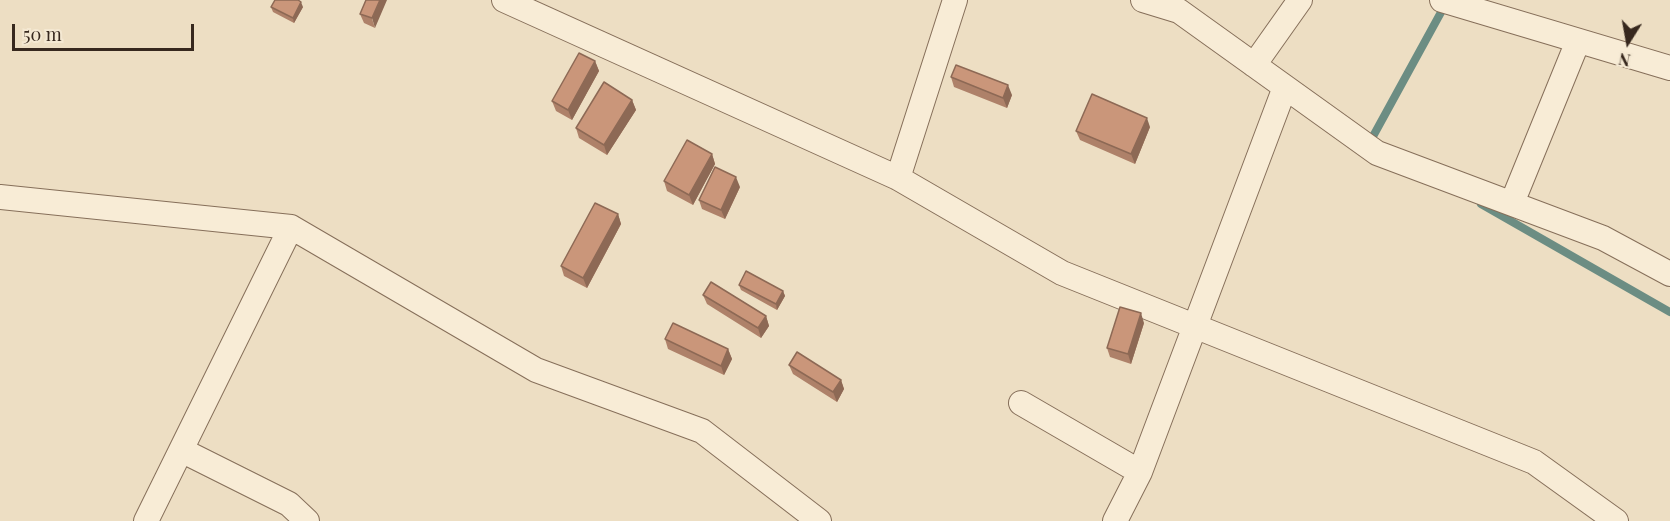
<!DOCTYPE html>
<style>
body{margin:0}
#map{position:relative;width:1670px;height:521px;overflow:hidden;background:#eddec3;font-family:"Playfair Display",serif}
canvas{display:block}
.north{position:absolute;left:1598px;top:12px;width:60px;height:60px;-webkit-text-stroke:4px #f4e8d2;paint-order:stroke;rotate:191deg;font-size:16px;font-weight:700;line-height:24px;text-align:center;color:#37281e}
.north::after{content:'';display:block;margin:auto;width:21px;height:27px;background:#37281e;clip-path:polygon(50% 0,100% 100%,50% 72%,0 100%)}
.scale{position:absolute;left:12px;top:24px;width:182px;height:27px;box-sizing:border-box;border:3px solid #37281e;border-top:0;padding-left:8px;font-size:18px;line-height:21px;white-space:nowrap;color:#37281e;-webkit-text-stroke:4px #f4e8d2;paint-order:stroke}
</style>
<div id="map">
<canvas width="1670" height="521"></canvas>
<div class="north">N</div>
<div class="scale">50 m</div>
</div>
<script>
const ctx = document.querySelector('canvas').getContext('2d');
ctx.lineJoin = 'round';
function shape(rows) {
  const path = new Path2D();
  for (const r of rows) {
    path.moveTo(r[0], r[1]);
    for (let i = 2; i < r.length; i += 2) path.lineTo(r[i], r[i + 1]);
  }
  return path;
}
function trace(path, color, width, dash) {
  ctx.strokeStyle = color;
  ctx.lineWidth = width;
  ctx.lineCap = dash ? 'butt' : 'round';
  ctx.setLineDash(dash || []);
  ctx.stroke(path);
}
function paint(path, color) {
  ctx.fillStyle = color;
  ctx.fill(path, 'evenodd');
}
const stream = shape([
 [1375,142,1371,140,1445,5],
 [1481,204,1670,312]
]);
const minor = shape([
 [504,0,898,178,1062,273,1534,462,1616,521],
 [1143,0,1179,11,1377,153,1603,238,1670,274],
 [1442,0,1670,68],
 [1254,65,1300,0],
 [898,178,955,0],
 [0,197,291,227,536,370,702,431,819,521],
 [1512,203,1578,41],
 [1021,403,1140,472],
 [181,450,289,504,307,521],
 [146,521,291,227],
 [1115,521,1140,472,1285,87]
]);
const wall = shape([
 [366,0,375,28,364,23,360,14],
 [271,7,303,7,294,23,273,12],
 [595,61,599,71,572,120,556,111,552,101],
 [951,77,1012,95,1007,108,954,87],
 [632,100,636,110,607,155,579,138,576,128],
 [1150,127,1135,164,1080,140,1076,131],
 [712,154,715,164,693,205,667,191,664,181],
 [740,187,725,219,702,209,699,200],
 [618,214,621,224,587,288,564,276,561,266],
 [739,285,783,291,785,296,777,310,741,290],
 [703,295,766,316,769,326,761,338,707,304],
 [1144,323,1131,364,1110,357,1107,348],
 [665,339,728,349,732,359,724,375,668,349],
 [789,365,841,380,844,389,837,402,793,374]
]);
const shadedWall = shape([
 [380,0,387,0,375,28,372,18],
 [301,2,303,7,294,23,293,18],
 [595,61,599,71,572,120,568,110],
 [1008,85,1012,95,1007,108,1003,98],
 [632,100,636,110,607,155,604,145],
 [1147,118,1150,127,1135,164,1131,154],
 [712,154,715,164,693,205,689,195],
 [736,177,740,187,725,219,721,210],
 [618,214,621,224,587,288,583,278],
 [783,291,785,296,777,310,776,304],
 [1141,313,1144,323,1131,364,1128,354],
 [766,316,769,326,761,338,758,328],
 [728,349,732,359,724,375,721,366],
 [841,380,844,389,837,402,833,392]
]);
const building = shape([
 [275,0,298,0,301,2,293,18,271,7,275,0],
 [366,0,380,0,372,18,360,14,366,0],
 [579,53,595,61,568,110,552,101,579,53],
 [956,65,1008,85,1003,98,951,77,956,65],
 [604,82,632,100,604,145,576,128,604,82],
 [1092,94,1147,118,1131,154,1076,131,1092,94],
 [687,140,712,154,689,195,664,181,687,140],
 [715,167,736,177,721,210,699,200,715,167],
 [595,203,618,214,583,278,561,266,595,203],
 [746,271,783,291,776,304,739,285,746,271],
 [711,282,766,316,758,328,703,295,711,282],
 [1120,307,1141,313,1128,354,1107,348,1120,307],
 [673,323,728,349,721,366,665,339,673,323],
 [797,352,841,380,833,392,789,365,797,352]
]);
trace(stream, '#6c8d83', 8);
trace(minor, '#866f5a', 26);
trace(minor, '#f8ecd6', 24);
paint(wall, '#ae8169');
paint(shadedWall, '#8d6955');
paint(building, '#ca967a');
trace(building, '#8d6955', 1.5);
</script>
